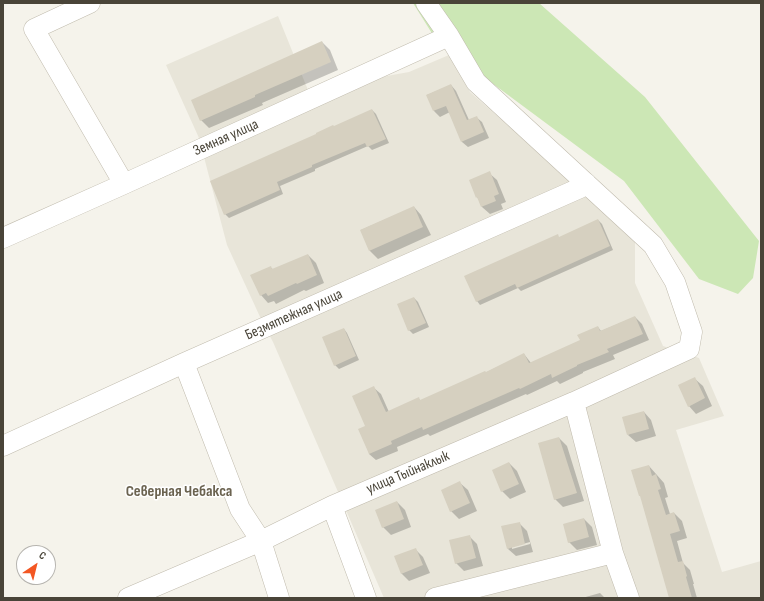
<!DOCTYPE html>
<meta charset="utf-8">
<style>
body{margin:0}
#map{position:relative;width:764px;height:601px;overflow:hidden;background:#f5f3eb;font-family:"Sofia Sans Condensed",sans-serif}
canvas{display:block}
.frame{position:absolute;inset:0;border:4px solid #494438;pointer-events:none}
.north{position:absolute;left:16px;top:545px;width:40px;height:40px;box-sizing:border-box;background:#fff;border:1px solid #b6b4af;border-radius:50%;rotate:35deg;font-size:11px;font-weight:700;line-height:16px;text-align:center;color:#494438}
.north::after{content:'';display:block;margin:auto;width:14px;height:18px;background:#f35723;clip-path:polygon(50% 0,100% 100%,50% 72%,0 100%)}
</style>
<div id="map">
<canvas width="764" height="601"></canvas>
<div class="frame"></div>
<div class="north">С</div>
</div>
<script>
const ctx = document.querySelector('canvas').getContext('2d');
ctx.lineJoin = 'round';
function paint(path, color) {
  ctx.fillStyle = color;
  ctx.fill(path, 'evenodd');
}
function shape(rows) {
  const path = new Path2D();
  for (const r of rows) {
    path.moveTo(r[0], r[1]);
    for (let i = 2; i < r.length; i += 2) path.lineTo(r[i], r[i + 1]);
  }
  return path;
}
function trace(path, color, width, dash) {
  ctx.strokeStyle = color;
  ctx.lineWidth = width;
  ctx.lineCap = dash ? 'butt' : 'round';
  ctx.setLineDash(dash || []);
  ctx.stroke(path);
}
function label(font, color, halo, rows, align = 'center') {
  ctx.font = font + ' "Sofia Sans Condensed",sans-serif';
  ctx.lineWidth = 3;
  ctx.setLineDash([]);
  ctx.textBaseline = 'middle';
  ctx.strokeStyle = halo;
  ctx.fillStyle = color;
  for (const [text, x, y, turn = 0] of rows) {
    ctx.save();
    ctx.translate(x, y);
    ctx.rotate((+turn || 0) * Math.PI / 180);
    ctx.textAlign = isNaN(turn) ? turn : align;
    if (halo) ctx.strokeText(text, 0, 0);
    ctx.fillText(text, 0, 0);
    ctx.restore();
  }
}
const residential = shape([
 [278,16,308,90,409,72,449,55,470,92,512,129,635,241,635,283,663,346,699,358,724,416,676,430,722,572,761,561,761,598,384,598,273,342,261,319,227,245,199,138,166,65]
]);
const green = shape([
 [413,3,539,3,645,97,759,241,753,278,738,294,699,279,624,181,438,43]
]);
const shadow = shape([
 [322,42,330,50,338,70,262,103,263,105,209,128,201,120],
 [451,85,456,91,469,120,476,117,482,122,489,138,468,147,462,142,450,112,440,117,434,111,427,95],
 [372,110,376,114,389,143,372,150,368,146,315,169,315,171,280,186,283,194,229,218,225,214,334,127],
 [489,173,497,180,506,202,501,204,503,209,490,214,482,207,479,200,477,197],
 [414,207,421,215,431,235,378,259,370,251,361,230],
 [598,220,602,224,613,250,521,291,518,288,480,305,477,301,560,238],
 [308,255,316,263,324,283,306,291,304,290,276,304,274,301,268,303,261,295,270,267,274,270],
 [414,298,418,302,429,327,413,334,409,330],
 [635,317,642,324,649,340,613,355,615,359,583,372,583,373,560,384,557,381,527,395,526,394,430,436,428,434,397,447,398,451,376,460,369,454,366,427,374,388,381,394,389,412,419,399,421,401,485,373,524,354,531,363,581,341,598,327,601,331],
 [344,329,347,333,359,360,339,369,335,365],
 [695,379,703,386,712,406,696,414,689,406],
 [644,412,651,420,656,436,636,442,628,435],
 [559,438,567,446,584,501,563,507,555,499],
 [509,463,517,471,526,492,510,499,502,491],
 [649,466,664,483,668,497,665,498,670,514,674,513,682,521,687,538,677,541,683,563,690,570,694,584,693,584,697,598,670,598],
 [460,483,468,490,477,511,459,519,451,511],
 [397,502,405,510,411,527,391,535,383,527],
 [584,519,592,527,597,545,577,550,569,542],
 [519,523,527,531,533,552,516,556,508,549],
 [530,542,530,544,512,549,512,547],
 [469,536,477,544,483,566,464,571,456,563],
 [415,549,423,557,430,573,409,581,401,573],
 [600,593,605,598,582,598]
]);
const building = shape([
 [322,41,331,62,255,95,255,97,200,121,191,100],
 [451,84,467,120,477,116,484,132,461,142,446,106,433,111,426,95],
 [372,109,386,139,367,147,365,143,312,165,312,167,277,182,280,190,224,215,210,181,316,134,316,133,333,125,334,126],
 [490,171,499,194,494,196,496,201,481,207,477,197,476,198,469,180],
 [414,206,423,227,369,251,360,230],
 [598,219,610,246,517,288,515,284,476,302,464,276,558,234,559,237],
 [308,254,317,275,297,284,296,283,268,296,266,293,260,296,250,275,271,266,272,269],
 [414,297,426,323,408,331,397,304],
 [635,316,643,334,607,349,609,352,577,365,577,366,552,378,551,374,520,389,519,388,423,430,422,427,391,441,392,444,369,454,358,429,365,426,352,396,374,386,386,412,419,397,420,400,485,371,486,372,524,353,529,363,580,340,577,335,598,326,600,331],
 [344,328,356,356,334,366,322,337],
 [695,377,705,398,688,407,678,385],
 [644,411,649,429,627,435,622,417],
 [559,437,577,493,554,500,538,443],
 [509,462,519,484,501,492,492,470],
 [649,465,652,476,656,474,661,489,658,490,666,515,674,512,680,531,670,534,678,562,683,561,687,576,686,577,692,598,669,598,640,496,639,496,631,470],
 [460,481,470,503,450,512,441,490],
 [397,501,404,519,382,528,375,510],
 [584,518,589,537,568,543,563,524],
 [520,522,525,544,507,549,501,526],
 [470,535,476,558,455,564,449,540],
 [416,548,423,565,401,574,394,556]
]);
const minor = shape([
 [90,3,34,29,124,184],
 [3,238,124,184,449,36],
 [184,363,240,509,261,541,279,598],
 [574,402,613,553,629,598],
 [3,446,184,363,580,188,586,183],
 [332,506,366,598],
 [128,598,261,541,332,506,574,402,689,349,692,332,675,282,653,245,476,82,449,36,426,3],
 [435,598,613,553]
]);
const streetNames = [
 ["Земная улица",226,138,-24],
 ["Безмятежная улица",294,315,-24],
 ["улица Тыйнаклык",408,473,-23]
];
const neighbourhoodNames = [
 ["Северная Чебакса",179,492]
];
paint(residential, '#e8e5d9');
paint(green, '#cce7b5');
paint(shadow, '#0003');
paint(building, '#d6d0c0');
trace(minor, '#c0bbad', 21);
trace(minor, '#fff', 20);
label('15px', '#494438', '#fff', streetNames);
label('bold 16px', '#6b6350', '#fff', neighbourhoodNames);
</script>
